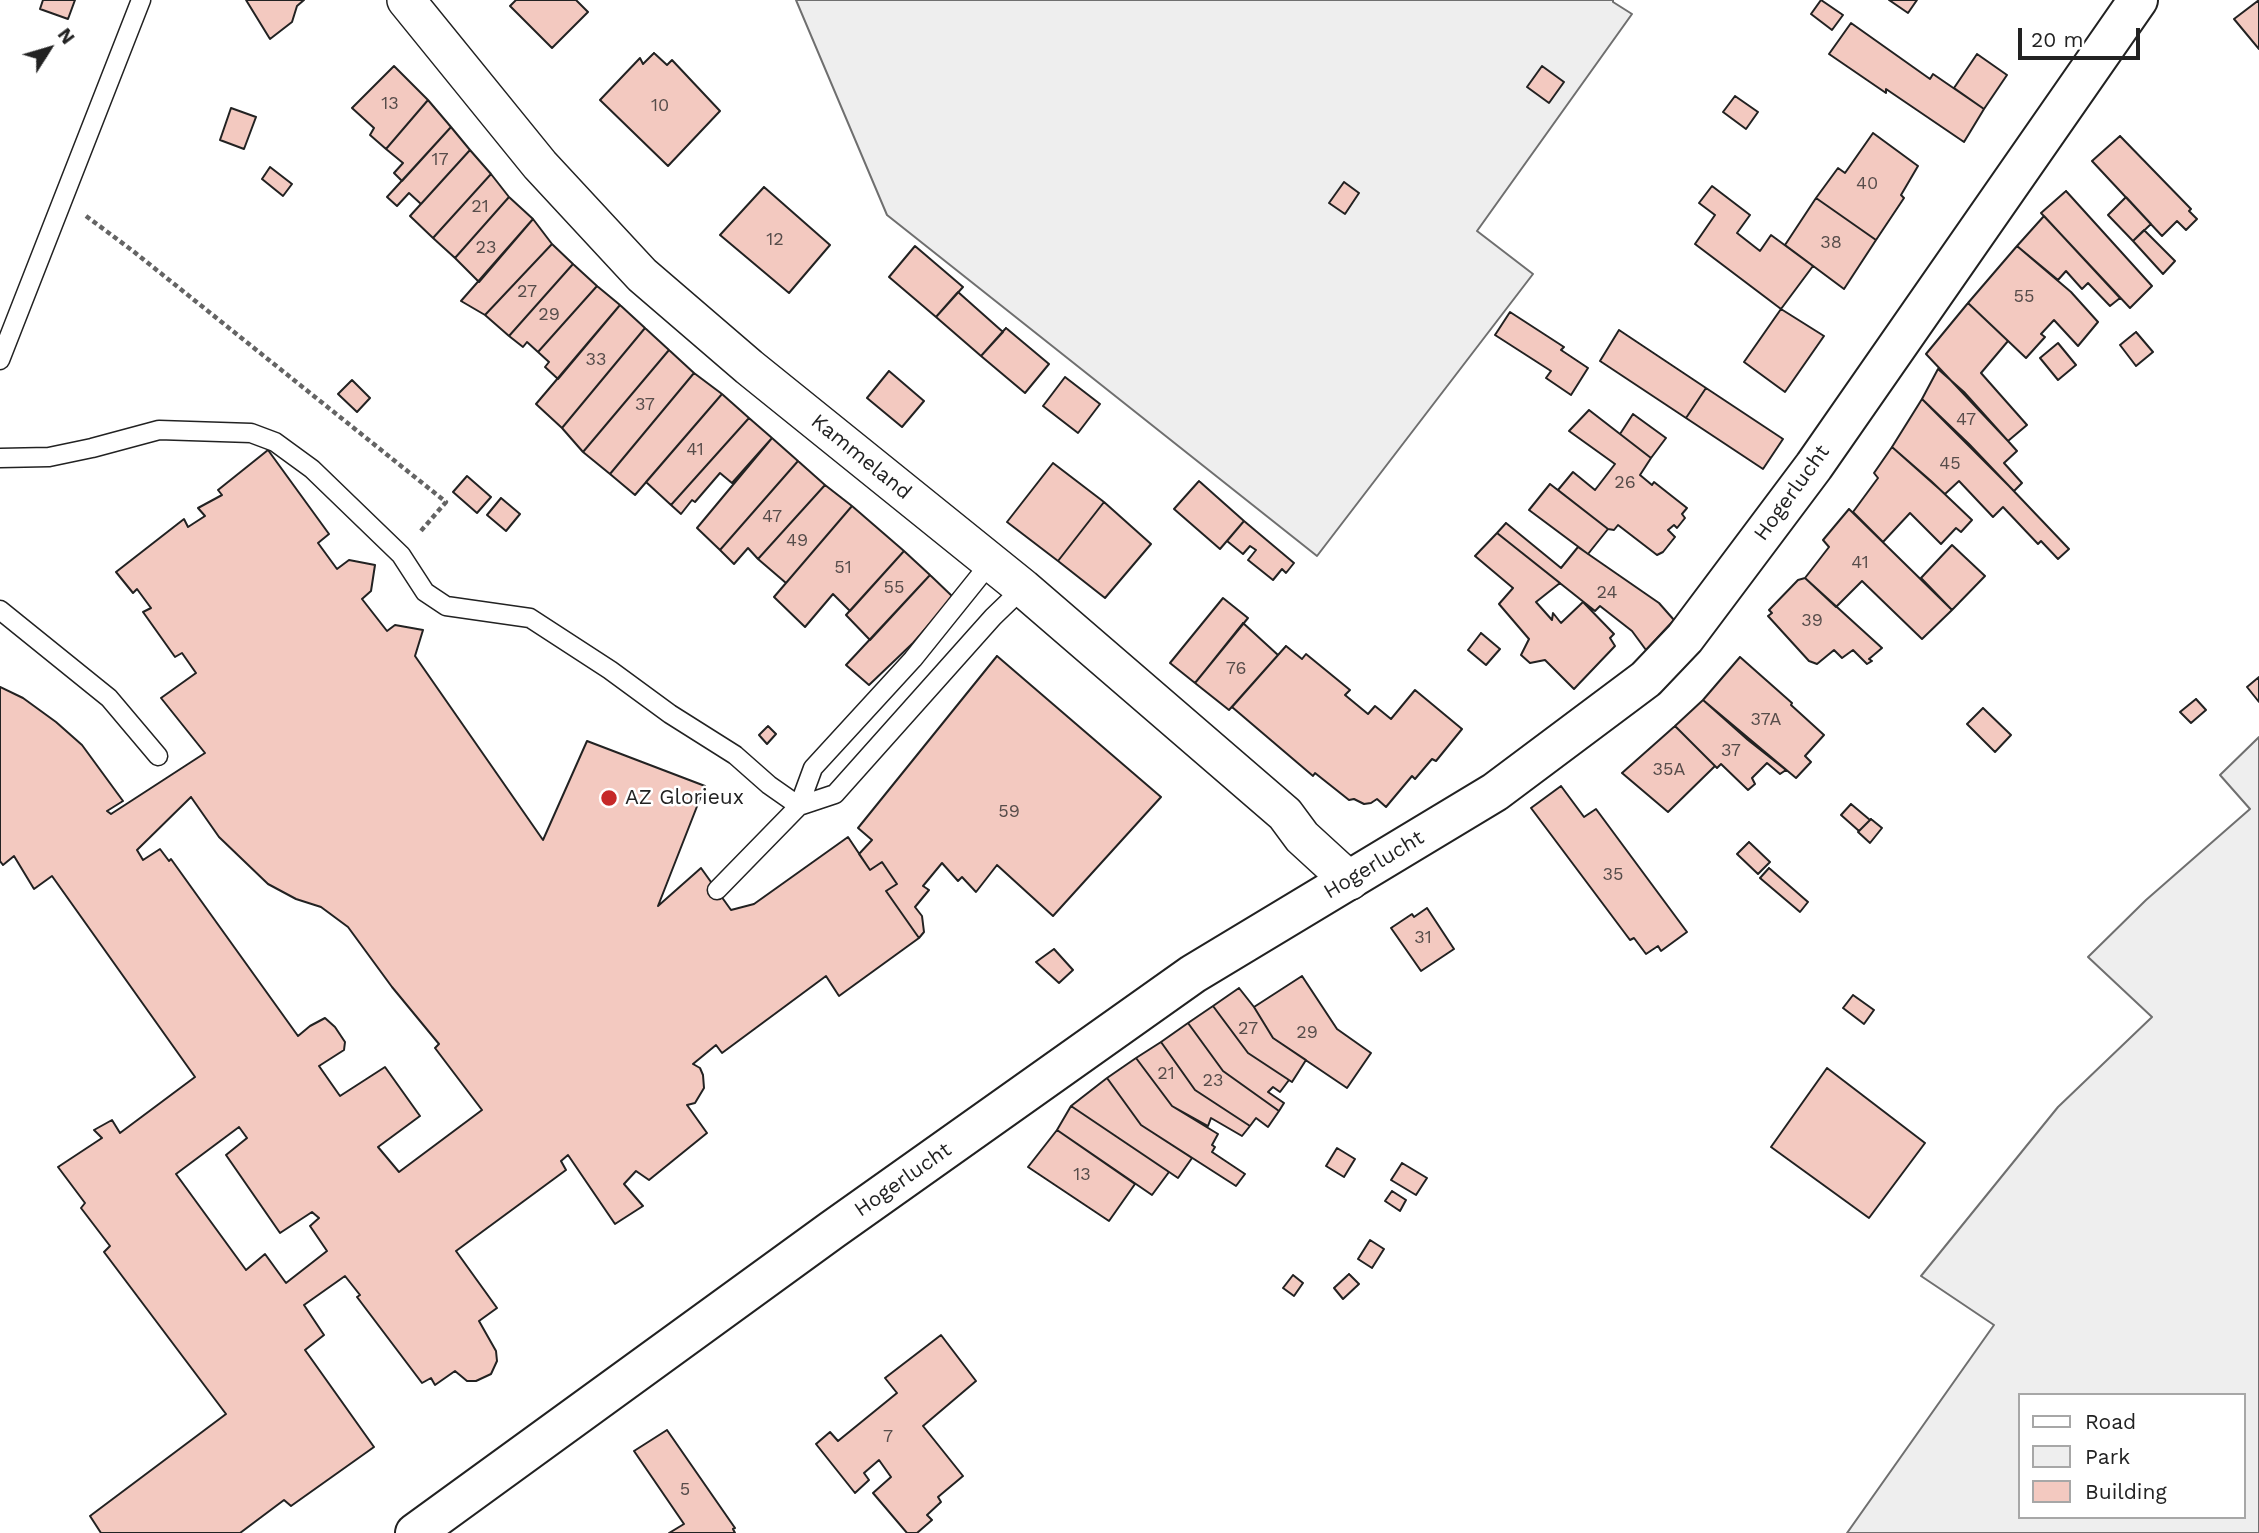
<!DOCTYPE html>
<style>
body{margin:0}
#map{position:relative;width:2259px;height:1533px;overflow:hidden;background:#fff;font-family:"Work Sans",sans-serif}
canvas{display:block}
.legend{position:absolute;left:2018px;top:1393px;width:228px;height:126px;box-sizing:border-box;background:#fff;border:2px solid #a7a7a7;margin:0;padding:9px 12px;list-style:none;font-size:21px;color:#222}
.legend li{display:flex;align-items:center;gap:14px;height:35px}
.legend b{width:35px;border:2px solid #a7a7a7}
.north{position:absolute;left:14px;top:14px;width:70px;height:70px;-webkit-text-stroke:5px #fff;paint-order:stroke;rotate:53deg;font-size:19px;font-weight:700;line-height:28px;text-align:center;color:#222}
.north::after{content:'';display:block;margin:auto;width:24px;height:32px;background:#222;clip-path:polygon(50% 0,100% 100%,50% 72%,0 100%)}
.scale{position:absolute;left:2018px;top:28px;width:122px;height:32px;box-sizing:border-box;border:4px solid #222;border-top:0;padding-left:9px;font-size:21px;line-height:24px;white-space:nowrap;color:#222;-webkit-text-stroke:5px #fff;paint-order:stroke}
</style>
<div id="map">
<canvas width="2259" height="1533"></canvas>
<ul class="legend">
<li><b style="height:9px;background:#fff"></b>Road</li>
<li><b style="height:19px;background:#eee"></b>Park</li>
<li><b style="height:19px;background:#f3c9c0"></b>Building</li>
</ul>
<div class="north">N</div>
<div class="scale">20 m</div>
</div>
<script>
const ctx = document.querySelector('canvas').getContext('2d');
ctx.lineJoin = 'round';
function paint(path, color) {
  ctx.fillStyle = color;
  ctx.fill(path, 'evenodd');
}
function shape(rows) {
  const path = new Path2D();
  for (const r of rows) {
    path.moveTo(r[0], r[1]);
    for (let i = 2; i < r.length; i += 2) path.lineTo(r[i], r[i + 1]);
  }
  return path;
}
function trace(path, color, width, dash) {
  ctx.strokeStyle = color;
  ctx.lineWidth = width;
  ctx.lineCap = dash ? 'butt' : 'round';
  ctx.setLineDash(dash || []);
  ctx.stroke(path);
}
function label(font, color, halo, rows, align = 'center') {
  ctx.font = font + ' "Work Sans",sans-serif';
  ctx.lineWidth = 5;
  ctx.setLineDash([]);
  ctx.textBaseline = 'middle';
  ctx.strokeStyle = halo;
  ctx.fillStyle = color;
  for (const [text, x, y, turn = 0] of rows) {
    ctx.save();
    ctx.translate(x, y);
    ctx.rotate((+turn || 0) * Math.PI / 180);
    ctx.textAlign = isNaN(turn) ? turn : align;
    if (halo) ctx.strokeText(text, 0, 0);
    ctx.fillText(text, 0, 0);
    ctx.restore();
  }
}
const green = shape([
 [796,0,1613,0,1613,2,1632,14,1477,231,1533,274,1317,556,887,215,796,0],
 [2259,737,2259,1533,1847,1533,1994,1325,1921,1276,2058,1107,2152,1017,2088,957,2146,900,2250,809,2220,775,2259,737],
 [2019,1395,2243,1395,2243,1517,2019,1517,2019,1395]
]);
const building = shape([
 [43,0,75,0,68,19,40,9,43,0],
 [246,0,304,0,297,6,292,22,270,39,246,0],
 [516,0,576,0,588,12,552,48,510,6,516,0],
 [1821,0,1843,15,1832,30,1811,14,1821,0],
 [1889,0,1917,0,1908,13,1889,0],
 [2259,0,2259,49,2234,19,2259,0],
 [1851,23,1930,79,1933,74,1984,109,1964,142,1886,89,1886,93,1829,54,1851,23],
 [654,53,667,65,672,60,720,111,668,166,600,100,640,58,643,64,654,53],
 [1977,54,2007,75,1984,109,1954,88,1977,54],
 [394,66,428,100,386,149,370,135,374,128,352,108,394,66],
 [1542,66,1564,82,1549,103,1527,87,1542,66],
 [1735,96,1758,112,1746,129,1723,112,1735,96],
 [428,100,451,127,402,181,394,173,403,163,386,149,428,100],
 [231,108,256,117,244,149,220,140,231,108],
 [451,127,470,150,421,204,409,193,397,206,387,197,451,127],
 [1873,133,1918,166,1901,195,1904,198,1876,240,1816,198,1838,168,1845,173,1873,133],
 [2120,136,2191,209,2189,211,2197,219,2186,230,2177,221,2162,236,2092,161,2120,136],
 [470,150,491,174,433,238,410,216,470,150],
 [270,167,292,184,283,196,262,179,270,167],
 [491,174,509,197,455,258,433,238,491,174],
 [1344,182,1359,193,1345,214,1329,203,1344,182],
 [1712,186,1750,215,1737,233,1760,251,1771,235,1813,266,1781,309,1695,244,1715,215,1699,203,1712,186],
 [764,187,830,245,789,293,720,235,764,187],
 [2066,191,2152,286,2130,308,2041,213,2066,191],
 [509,197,533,219,479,282,455,258,509,197],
 [2126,197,2151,224,2133,241,2108,215,2126,197],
 [1816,198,1876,240,1844,289,1785,245,1816,198],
 [2044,216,2120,298,2110,306,2088,283,2082,289,2066,271,2058,280,2017,246,2044,216],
 [533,219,552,244,485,315,461,301,533,219],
 [2144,230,2175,261,2163,274,2133,241,2144,230],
 [552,244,573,264,509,336,485,315,552,244],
 [915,246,963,287,936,317,889,277,915,246],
 [2017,246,2071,292,2098,322,2078,346,2054,320,2041,334,2045,337,2026,358,1968,303,2017,246],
 [573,264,597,286,538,352,527,342,523,347,509,336,573,264],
 [597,286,620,305,558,379,545,367,549,362,538,352,597,286],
 [958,292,1003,332,981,356,936,317,958,292],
 [1968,303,2008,341,1981,373,2027,425,2008,441,1926,354,1968,303],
 [620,305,645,328,562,428,536,404,620,305],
 [1781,309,1824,336,1785,392,1744,362,1781,309],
 [1510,312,1564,347,1561,350,1588,368,1571,395,1546,378,1551,371,1495,335,1510,312],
 [645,328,669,350,583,452,562,428,645,328],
 [1006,328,1049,364,1025,393,981,356,1006,328],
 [1619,330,1706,388,1686,418,1600,361,1619,330],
 [2136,332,2153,352,2136,366,2120,345,2136,332],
 [2058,343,2076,365,2058,380,2040,358,2058,343],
 [669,350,694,373,610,474,583,452,669,350],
 [1938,369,1964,392,2017,451,2004,463,2022,483,2014,491,1922,399,1938,369],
 [889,371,924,401,902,427,867,398,889,371],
 [694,373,722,394,635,495,610,474,694,373],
 [1065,377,1100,404,1078,433,1043,406,1065,377],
 [352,380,370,398,357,412,338,394,352,380],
 [1706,388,1783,439,1763,469,1686,418,1706,388],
 [722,394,749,418,671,505,646,482,722,394],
 [1922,399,1969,444,2069,549,2058,559,2041,541,2038,544,2003,507,1993,517,1959,481,1945,494,1892,447,1922,399],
 [1589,410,1651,458,1640,475,1652,485,1654,482,1687,508,1682,514,1685,518,1677,528,1674,525,1668,530,1675,537,1663,552,1657,555,1618,525,1614,530,1608,529,1558,490,1573,472,1595,490,1615,464,1569,431,1589,410],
 [1633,414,1666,438,1651,458,1620,434,1633,414],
 [749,418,772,438,732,483,720,473,695,502,692,500,681,514,671,505,749,418],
 [772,438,798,461,720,550,697,528,772,438],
 [1892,447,1931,481,1972,520,1961,532,1956,528,1941,544,1910,513,1883,542,1853,512,1878,478,1874,473,1892,447],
 [268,450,329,534,318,543,337,569,349,560,375,565,371,591,362,599,387,631,395,625,423,630,415,656,543,840,587,741,705,786,658,906,701,868,731,910,754,904,848,837,870,870,882,862,897,884,886,891,919,938,839,996,826,976,722,1053,716,1045,693,1064,700,1068,703,1075,704,1088,695,1103,687,1105,707,1133,649,1180,636,1171,624,1184,643,1206,615,1224,568,1155,561,1161,566,1170,456,1251,497,1308,479,1321,496,1351,497,1361,491,1374,476,1381,467,1381,455,1371,435,1385,431,1378,422,1383,357,1297,360,1295,345,1276,304,1305,324,1335,305,1350,374,1447,291,1506,284,1500,240,1533,101,1533,90,1516,226,1414,104,1252,110,1246,81,1208,85,1203,58,1167,102,1138,94,1130,112,1120,120,1133,195,1077,52,876,34,889,14,856,3,865,0,861,0,687,23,698,56,722,82,745,123,801,107,811,111,814,205,753,161,698,196,673,182,653,175,657,143,612,151,608,137,589,133,593,116,572,184,519,188,527,205,516,198,508,222,495,218,490,268,450],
 [191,797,219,837,268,884,296,899,321,907,348,927,392,987,439,1044,435,1048,482,1110,399,1172,378,1147,420,1116,385,1067,340,1096,319,1066,344,1050,345,1042,335,1027,325,1018,310,1026,298,1036,171,859,169,861,160,849,143,860,137,850,191,797],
 [239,1127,247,1138,226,1155,280,1233,312,1212,319,1218,310,1226,327,1251,286,1283,265,1254,246,1270,176,1174,239,1127],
 [798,461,825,485,758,559,748,548,734,564,720,550,798,461],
 [1053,463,1104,502,1058,561,1007,522,1053,463],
 [467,476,491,497,477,513,453,492,467,476],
 [1199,481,1244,521,1220,549,1174,509,1199,481],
 [1550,484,1608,529,1588,554,1529,510,1550,484],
 [825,485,852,506,786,583,758,559,825,485],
 [501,498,520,514,506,531,487,515,501,498],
 [1104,502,1151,544,1105,598,1058,561,1104,502],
 [852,506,904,551,850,611,833,594,805,627,774,597,852,506],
 [1849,509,1952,610,1922,639,1862,581,1836,607,1805,578,1829,547,1823,540,1849,509],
 [1244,521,1294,563,1286,573,1282,569,1273,580,1248,560,1256,550,1250,546,1243,554,1227,541,1244,521],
 [1506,523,1561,568,1578,547,1659,603,1674,620,1646,650,1632,631,1600,606,1595,611,1497,533,1506,523],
 [1497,533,1560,583,1536,602,1552,620,1553,613,1561,623,1583,602,1614,634,1610,638,1615,646,1574,689,1545,660,1530,663,1521,655,1529,639,1499,604,1513,588,1475,556,1497,533],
 [1952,545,1985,576,1952,610,1921,578,1952,545],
 [904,551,930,575,870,640,846,615,904,551],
 [930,575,953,597,913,643,869,685,846,665,930,575],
 [1805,578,1882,648,1869,659,1872,661,1867,664,1853,650,1842,658,1834,650,1817,664,1809,661,1768,616,1772,613,1769,610,1798,580,1805,578],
 [1223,598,1248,618,1195,683,1170,663,1223,598],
 [1243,623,1278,655,1229,710,1195,683,1243,623],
 [1481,633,1500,649,1486,665,1468,650,1481,633],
 [1286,646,1302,659,1306,654,1350,690,1345,695,1368,714,1375,706,1391,719,1415,690,1462,729,1436,761,1432,759,1415,779,1412,776,1386,807,1377,799,1371,803,1364,804,1354,799,1349,800,1315,773,1313,776,1232,707,1286,646],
 [997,656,1161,797,1053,916,997,865,976,892,962,877,958,881,942,863,923,886,929,890,915,907,922,916,924,932,919,938,886,891,897,884,882,862,870,870,859,854,872,840,858,828,997,656],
 [1740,657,1792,703,1791,705,1824,735,1805,756,1811,762,1796,778,1703,700,1740,657],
 [2259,677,2259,702,2247,687,2259,677],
 [2196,699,2206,710,2191,723,2180,712,2196,699],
 [1703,700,1748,740,1786,770,1780,774,1767,763,1752,778,1755,784,1748,790,1721,764,1717,768,1675,726,1703,700],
 [1983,708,2011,735,1995,752,1967,724,1983,708],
 [768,726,776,734,767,744,759,735,768,726],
 [1675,726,1715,766,1668,812,1622,773,1675,726],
 [1561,786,1584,817,1596,809,1687,932,1661,951,1658,946,1646,954,1634,938,1630,940,1531,808,1561,786],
 [1851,804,1870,820,1859,831,1841,815,1851,804],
 [1871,819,1882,828,1870,843,1858,832,1871,819],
 [1749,842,1770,862,1758,874,1737,854,1749,842],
 [1769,868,1808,902,1800,912,1760,878,1769,868],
 [1427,908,1454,949,1421,971,1391,928,1412,914,1414,917,1427,908],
 [1054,949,1073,970,1059,983,1036,962,1054,949],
 [1302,976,1337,1029,1371,1053,1347,1088,1273,1038,1254,1007,1302,976],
 [1239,988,1254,1007,1273,1038,1306,1060,1292,1082,1248,1053,1213,1006,1239,988],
 [1853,995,1874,1010,1864,1024,1843,1008,1853,995],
 [1213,1006,1248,1053,1289,1080,1280,1092,1273,1087,1268,1092,1284,1103,1279,1111,1223,1071,1188,1023,1213,1006],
 [1188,1023,1223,1071,1279,1111,1268,1127,1256,1118,1250,1126,1195,1090,1161,1042,1188,1023],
 [1161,1042,1195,1090,1250,1126,1242,1136,1211,1118,1208,1126,1172,1106,1136,1058,1161,1042],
 [1136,1058,1172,1106,1218,1134,1212,1145,1215,1147,1212,1152,1245,1174,1236,1186,1141,1125,1107,1078,1136,1058],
 [1827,1068,1925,1143,1869,1218,1771,1147,1827,1068],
 [1107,1078,1141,1125,1192,1158,1178,1178,1071,1106,1107,1078],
 [1071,1106,1169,1172,1152,1195,1057,1130,1071,1106],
 [1057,1130,1135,1184,1109,1221,1028,1167,1057,1130],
 [1337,1148,1355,1159,1344,1177,1326,1166,1337,1148],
 [1402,1163,1427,1178,1416,1195,1391,1180,1402,1163],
 [1392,1191,1406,1200,1400,1211,1385,1201,1392,1191],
 [1370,1240,1384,1249,1372,1268,1358,1259,1370,1240],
 [1349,1274,1359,1284,1343,1299,1334,1288,1349,1274],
 [1293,1275,1303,1283,1294,1296,1283,1288,1293,1275],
 [941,1335,976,1381,923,1426,963,1476,938,1497,941,1502,927,1515,932,1520,917,1533,907,1533,873,1493,891,1477,879,1460,864,1473,869,1480,855,1493,816,1444,830,1432,838,1441,897,1393,885,1378,941,1335],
 [667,1430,735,1528,733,1529,735,1533,669,1533,684,1524,634,1451,667,1430]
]);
const path = shape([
 [86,216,133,251,446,502,420,532]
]);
const lane = shape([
 [0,360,141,0],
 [0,458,49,457,92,448,159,430,251,433,275,442,312,469,401,555,425,592,446,606,530,618,610,670,670,714,735,755,769,785,799,806],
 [0,610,109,698,158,756],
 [799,806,835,794,993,617,1023,588],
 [717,890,799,806,813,768,913,659,991,562]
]);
const street = shape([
 [406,0,540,165,642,275,749,367,1023,588,1285,814,1302,837,1350,881]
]);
const secondary = shape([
 [415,1533,832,1230,1193,974,1495,792,1646,679,1685,638,1814,466,2138,0]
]);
const markers = [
 [609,798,9,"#c62828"]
];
const numberNames = [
 ["13",390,104],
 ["10",660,106],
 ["17",440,160],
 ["40",1867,184],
 ["21",480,207],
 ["12",775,240],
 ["38",1831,243],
 ["23",486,248],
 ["27",527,292],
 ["55",2024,297],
 ["29",549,315],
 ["33",596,360],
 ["37",645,405],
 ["47",1966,420],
 ["41",695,450],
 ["45",1950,464],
 ["26",1625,483],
 ["47",772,517],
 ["49",797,541],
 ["41",1860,563],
 ["51",843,568],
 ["55",894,588],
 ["24",1607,593],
 ["39",1812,621],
 ["76",1236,669],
 ["37A",1766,720],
 ["37",1731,751],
 ["35A",1669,770],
 ["59",1009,812],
 ["35",1613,875],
 ["31",1423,938],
 ["27",1248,1029],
 ["29",1307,1033],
 ["21",1166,1074],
 ["23",1213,1081],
 ["13",1082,1175],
 ["7",888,1437],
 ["5",685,1490]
];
const streetNames = [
 ["Kammeland",861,457,39],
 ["Hogerlucht",1792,493,-54],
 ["Hogerlucht",1374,865,-31],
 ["Hogerlucht",903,1180,-35]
];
const poiNames = [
 ["AZ Glorieux",625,798]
];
paint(green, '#eee');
trace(green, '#6f6f6f', 2);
paint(building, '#f3c9c0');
trace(building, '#222', 2);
trace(lane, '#222', 21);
trace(street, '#222', 40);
trace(secondary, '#222', 42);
trace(path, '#646464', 4.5, [5, 3.5]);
trace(lane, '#fff', 18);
trace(street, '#fff', 37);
trace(secondary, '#fff', 38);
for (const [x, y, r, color] of markers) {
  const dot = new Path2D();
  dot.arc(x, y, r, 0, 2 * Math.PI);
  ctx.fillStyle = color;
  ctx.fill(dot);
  trace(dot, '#fff', 2.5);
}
label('18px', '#564c4a', null, numberNames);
label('21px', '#222', '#fff', streetNames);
label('21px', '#222', '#fff', poiNames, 'left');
</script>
